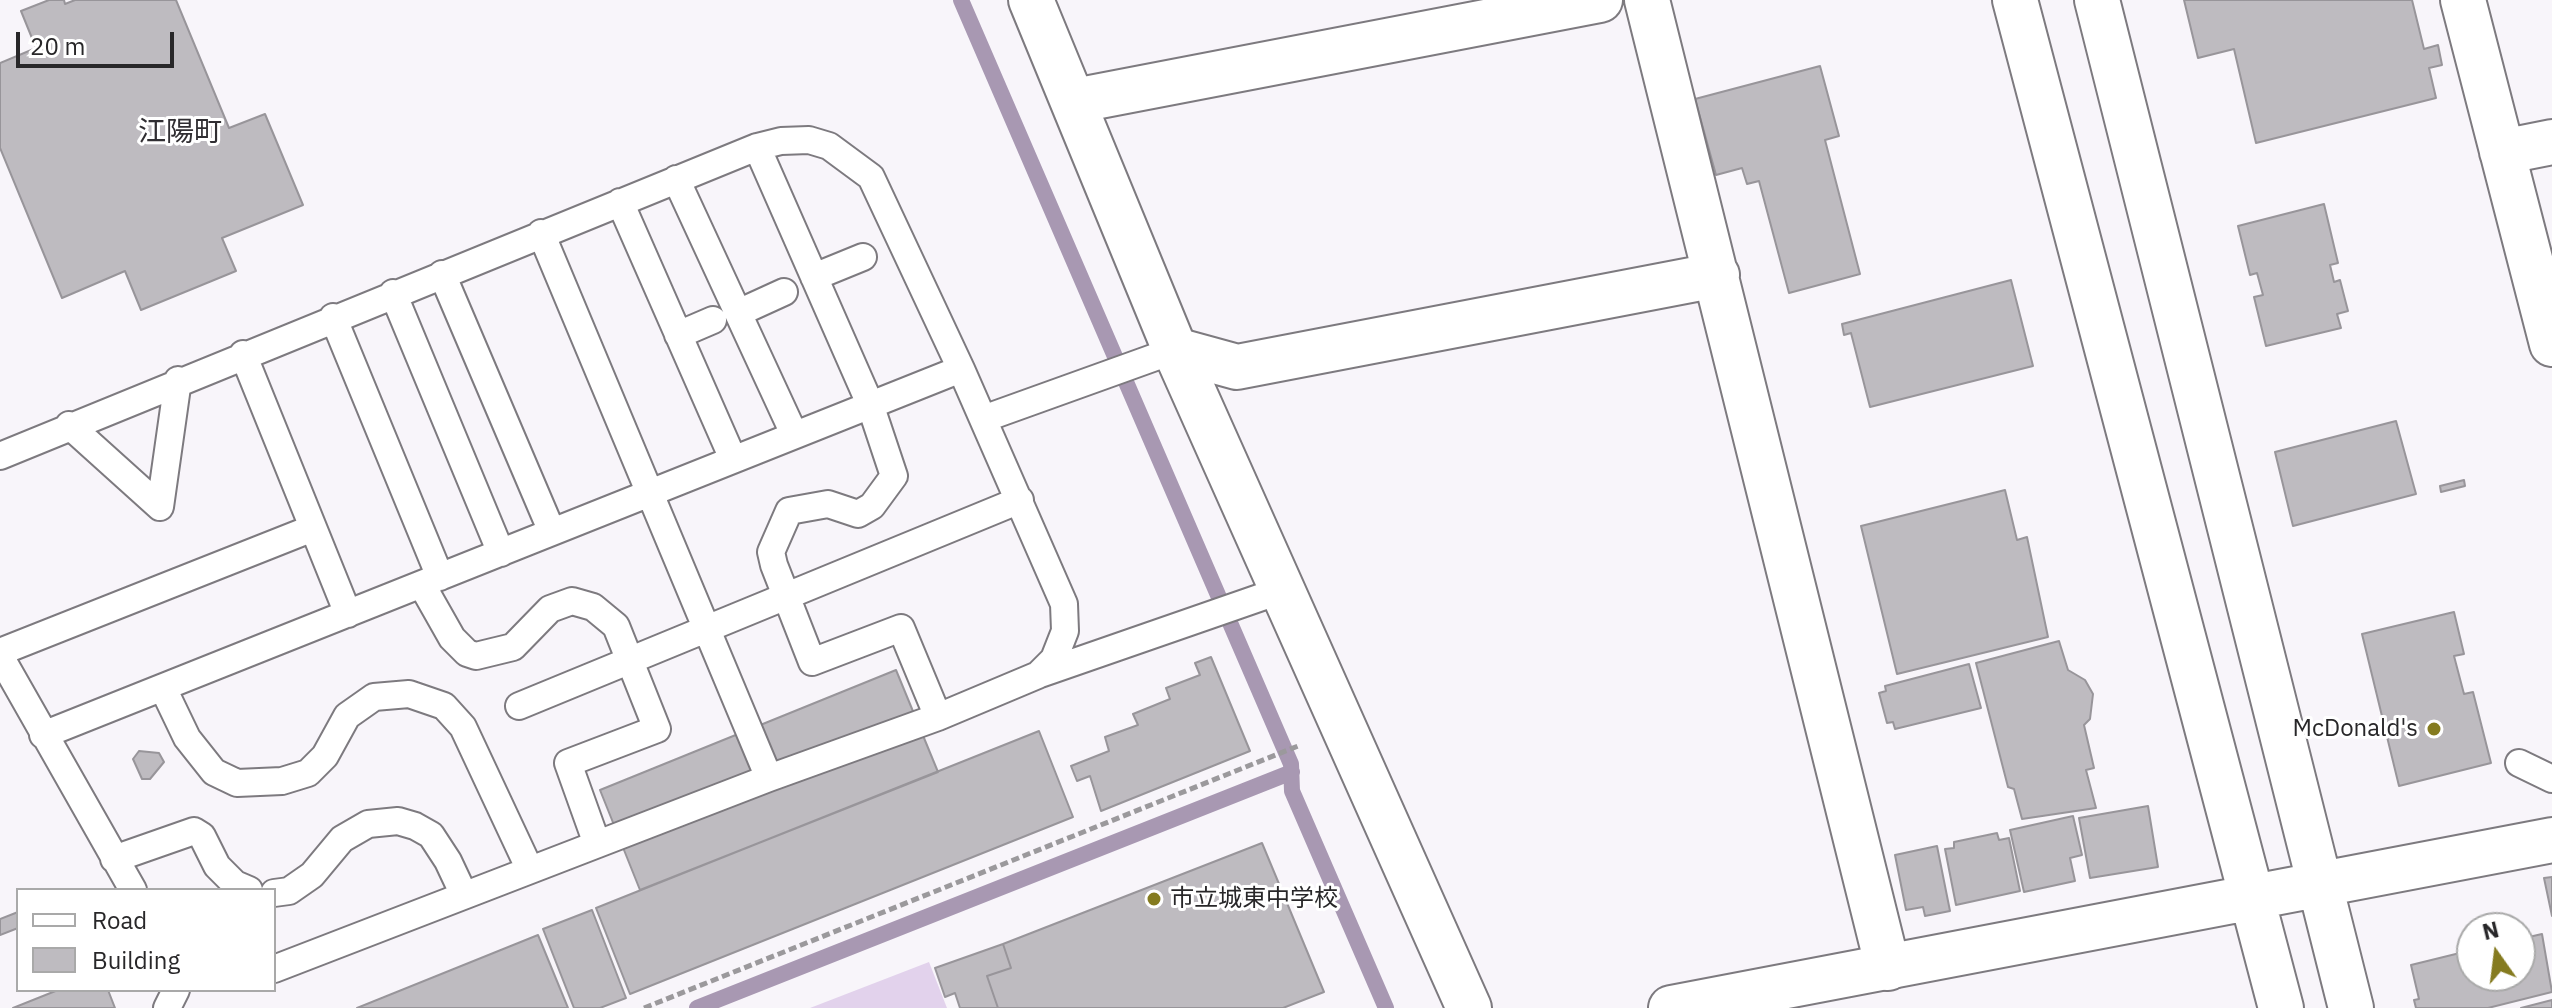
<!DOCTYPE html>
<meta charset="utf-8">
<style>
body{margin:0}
#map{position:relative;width:2552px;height:1008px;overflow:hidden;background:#f8f5fa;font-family:"IBM Plex Sans",sans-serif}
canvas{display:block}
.legend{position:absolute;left:16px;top:888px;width:260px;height:104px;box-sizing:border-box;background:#fff;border:2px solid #a9a9a9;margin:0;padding:10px 14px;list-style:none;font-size:24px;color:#282729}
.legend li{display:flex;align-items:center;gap:16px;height:40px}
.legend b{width:40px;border:2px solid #a9a9a9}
.north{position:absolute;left:2456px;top:912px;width:80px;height:80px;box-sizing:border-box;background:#fff;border:2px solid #a9a9a9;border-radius:50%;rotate:346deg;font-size:22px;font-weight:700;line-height:32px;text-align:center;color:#282729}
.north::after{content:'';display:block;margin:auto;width:28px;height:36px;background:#857b20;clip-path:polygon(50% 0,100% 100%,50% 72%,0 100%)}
.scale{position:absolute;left:16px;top:32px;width:158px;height:36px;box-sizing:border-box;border:4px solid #282729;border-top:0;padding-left:10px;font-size:24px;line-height:28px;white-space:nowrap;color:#282729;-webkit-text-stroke:6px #fff;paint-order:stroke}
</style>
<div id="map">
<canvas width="2552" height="1008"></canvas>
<ul class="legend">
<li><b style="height:10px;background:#fff"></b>Road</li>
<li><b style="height:22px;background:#bebbc0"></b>Building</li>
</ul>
<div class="north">N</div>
<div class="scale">20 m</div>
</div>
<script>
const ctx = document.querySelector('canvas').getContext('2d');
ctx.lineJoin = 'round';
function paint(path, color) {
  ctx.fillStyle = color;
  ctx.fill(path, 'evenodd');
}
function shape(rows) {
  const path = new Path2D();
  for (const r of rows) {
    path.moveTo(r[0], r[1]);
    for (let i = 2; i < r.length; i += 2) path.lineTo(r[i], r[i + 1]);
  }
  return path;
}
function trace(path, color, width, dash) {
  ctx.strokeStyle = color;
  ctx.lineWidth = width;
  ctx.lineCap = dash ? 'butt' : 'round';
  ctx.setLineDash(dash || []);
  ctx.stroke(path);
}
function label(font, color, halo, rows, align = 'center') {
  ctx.font = font + ' "IBM Plex Sans","Noto Sans JP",sans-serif';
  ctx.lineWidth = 6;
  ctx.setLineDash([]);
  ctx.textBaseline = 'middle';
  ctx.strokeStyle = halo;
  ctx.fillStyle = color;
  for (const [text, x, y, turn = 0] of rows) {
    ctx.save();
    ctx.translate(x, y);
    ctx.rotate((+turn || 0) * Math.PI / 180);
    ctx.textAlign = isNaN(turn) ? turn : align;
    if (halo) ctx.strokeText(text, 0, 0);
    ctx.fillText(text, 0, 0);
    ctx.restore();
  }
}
const green = shape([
 [929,962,947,1008,810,1008]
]);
const stream = shape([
 [961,0,1291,764,1292,791,1386,1008],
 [697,1008,1292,772]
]);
const building = shape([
 [49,0,64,0,65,4,75,0,176,0,229,128,265,114,303,205,222,238,236,271,141,310,125,271,62,298,0,148,0,63,36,48,21,11,49,0],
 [2184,0,2412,0,2424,49,2438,45,2442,65,2429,68,2436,98,2256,143,2234,49,2198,58,2184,0],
 [1820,66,1839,136,1825,140,1860,274,1789,293,1759,181,1747,184,1742,168,1716,175,1695,99,1820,66],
 [2324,204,2338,263,2330,265,2334,282,2340,280,2348,311,2337,314,2341,328,2266,346,2254,297,2263,295,2257,273,2250,275,2238,226,2324,204],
 [2011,280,2033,366,1870,407,1851,333,1844,335,1842,324,2011,280],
 [2396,421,2416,494,2293,526,2275,452,2396,421],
 [2464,480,2465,486,2441,492,2440,486,2464,480],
 [2005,490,2017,540,2027,537,2048,637,1897,674,1861,526,2005,490],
 [2454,612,2464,654,2454,656,2464,694,2473,692,2491,763,2399,786,2362,634,2454,612],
 [2059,641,2068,670,2085,680,2093,694,2090,719,2084,725,2094,768,2086,770,2096,808,2022,819,2014,789,2008,787,1976,663,2059,641],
 [1211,657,1250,751,1101,811,1090,776,1077,781,1071,766,1109,751,1105,737,1138,725,1133,714,1170,699,1166,688,1200,675,1195,663,1211,657],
 [1969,664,1981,708,1895,729,1893,722,1887,723,1879,693,1886,691,1885,686,1969,664],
 [896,670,938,772,640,890,600,790,896,670],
 [1039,731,1073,817,630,994,596,908,1039,731],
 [139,751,159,753,164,762,150,779,142,779,133,759,139,751],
 [2148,806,2158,867,2090,878,2079,818,2148,806],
 [2073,816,2082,855,2070,858,2075,881,2024,892,2010,830,2073,816],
 [1997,833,1999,840,2009,838,2020,891,1956,905,1945,849,1954,848,1954,842,1997,833],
 [1262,843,1324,992,1283,1008,998,1008,987,976,1011,968,1003,944,1262,843],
 [1937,846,1950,911,1925,916,1923,907,1906,910,1895,855,1937,846],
 [2552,877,2552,916,2544,878,2552,877],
 [592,910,626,998,600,1008,574,1008,543,929,592,910],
 [18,912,18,928,0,935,0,919,18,912],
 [2542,934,2552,992,2488,1008,2416,1008,2414,1000,2419,999,2411,965,2472,950,2472,976,2520,976,2520,939,2542,934],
 [538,935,568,1008,357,1008,538,935],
 [1003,944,1011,968,987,976,998,1008,960,1008,955,993,945,997,935,968,1003,944],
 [58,990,108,990,115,1008,13,1008,58,990],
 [2552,1000,2552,1008,2521,1008,2552,1000]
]);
const path = shape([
 [644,1008,1298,746]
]);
const lane = shape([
 [757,147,870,404,894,476,872,506,858,514,828,504,789,511,771,552,774,565,812,662,901,628,938,717],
 [676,179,794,434],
 [620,202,733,459],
 [541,233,769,778],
 [442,274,552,532],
 [814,277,863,257],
 [393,293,501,553],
 [738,313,784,292],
 [333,317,440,577],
 [678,335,713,320],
 [243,354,348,614],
 [983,419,1175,350],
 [69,425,160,507,178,380],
 [0,456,757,147,781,141,809,140,829,146,871,177,961,369,1064,604,1065,631,1054,659,1038,675,938,717,769,778,274,969],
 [422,585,452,638,467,653,476,656,513,647,550,609,572,601,593,607,616,626,657,729,568,763,597,844],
 [0,652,313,528],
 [0,656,133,890],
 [1040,674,1282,590],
 [163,688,187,738,214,772,237,783,282,781,308,773,325,756,347,716,374,697,409,694,444,706,463,727,530,870],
 [519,706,1020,500],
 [43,735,961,369],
 [2519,763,2552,779],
 [114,859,194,831,202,836,217,866,235,884,249,890],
 [274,893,289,891,312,875,342,839,368,824,398,821,415,826,431,835,448,861,464,895],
 [167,1008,176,990]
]);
const street = shape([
 [1647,0,1888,968],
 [2463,0,2552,344],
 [1074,101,1600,0],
 [2502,152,2552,142],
 [1175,350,1237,367,1717,275]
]);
const secondary = shape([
 [1031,0,1175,350,1469,1008],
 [2015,0,2281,1008],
 [2097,0,2351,1008],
 [1671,1008,2552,840]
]);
const markers = [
 [2434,729,8,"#857b20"],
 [1154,899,8,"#857b20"]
];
const poiNames = [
 ["McDonald's",2418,729],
 ["市立城東中学校",1170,899,"left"]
];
const quarterNames = [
 ["江陽町",180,133]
];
paint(green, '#e2d2ec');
trace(stream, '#a898b2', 16);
paint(building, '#bebbc0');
trace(building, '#98959a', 2);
trace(lane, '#7d7a7f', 30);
trace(street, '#7d7a7f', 48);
trace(secondary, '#7d7a7f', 48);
trace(path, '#9b999c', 5, [8, 4]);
trace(lane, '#fff', 26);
trace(street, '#fff', 44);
trace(secondary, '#fff', 44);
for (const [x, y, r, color] of markers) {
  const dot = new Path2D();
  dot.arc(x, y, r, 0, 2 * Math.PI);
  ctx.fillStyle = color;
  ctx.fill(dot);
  trace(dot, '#fff', 3);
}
label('24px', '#282729', '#fff', poiNames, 'right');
label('28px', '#302e32', '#fff', quarterNames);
</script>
